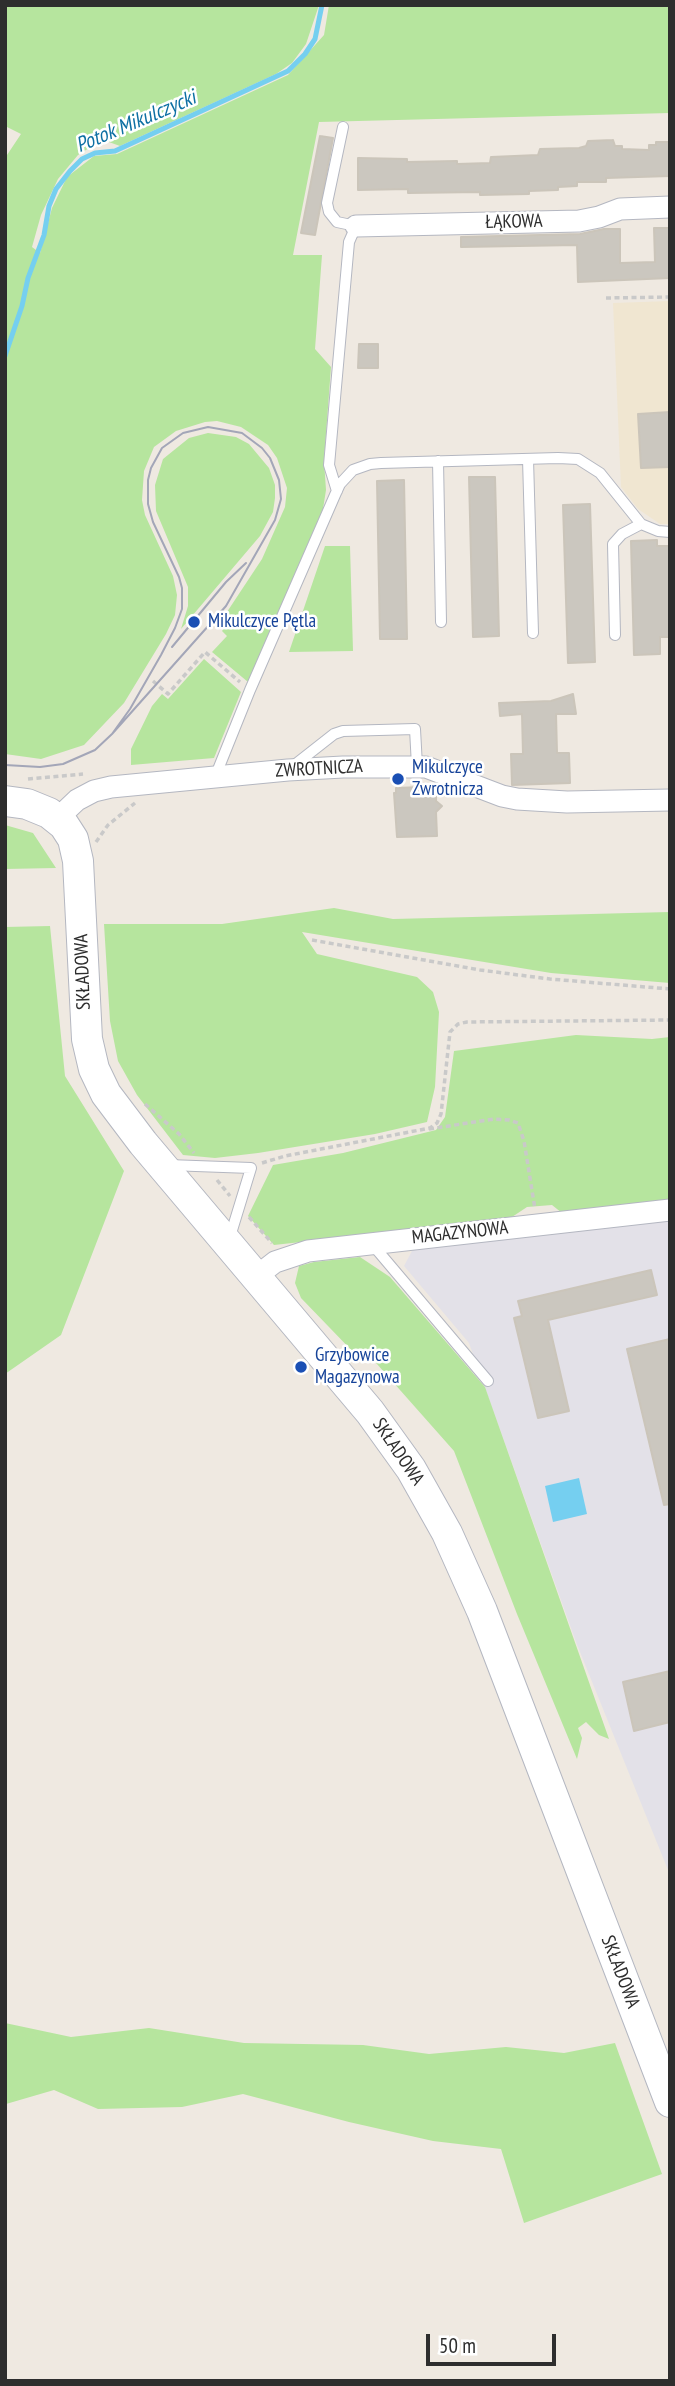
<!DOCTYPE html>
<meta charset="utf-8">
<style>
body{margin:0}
#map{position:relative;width:675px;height:2386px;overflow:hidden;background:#efe9e1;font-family:"PT Sans Narrow",sans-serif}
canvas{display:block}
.frame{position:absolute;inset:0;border:7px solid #2e2e2e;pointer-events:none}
.scale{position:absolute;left:426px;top:2334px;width:130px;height:32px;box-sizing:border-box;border:4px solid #2e2e2e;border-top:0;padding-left:9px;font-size:21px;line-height:24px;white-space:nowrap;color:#2e2e2e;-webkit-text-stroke:5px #fff;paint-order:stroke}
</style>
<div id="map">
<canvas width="675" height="2386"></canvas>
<div class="frame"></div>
<div class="scale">50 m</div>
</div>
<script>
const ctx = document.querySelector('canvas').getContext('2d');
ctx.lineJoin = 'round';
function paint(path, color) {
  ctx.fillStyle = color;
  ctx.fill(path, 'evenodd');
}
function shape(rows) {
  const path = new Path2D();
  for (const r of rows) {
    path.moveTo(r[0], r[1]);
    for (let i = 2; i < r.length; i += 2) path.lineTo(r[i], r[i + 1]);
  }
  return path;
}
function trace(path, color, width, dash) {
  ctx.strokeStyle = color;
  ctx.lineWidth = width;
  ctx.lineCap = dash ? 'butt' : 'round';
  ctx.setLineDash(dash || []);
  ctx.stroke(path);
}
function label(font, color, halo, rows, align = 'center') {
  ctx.font = font + ' "PT Sans Narrow",sans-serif';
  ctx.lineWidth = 5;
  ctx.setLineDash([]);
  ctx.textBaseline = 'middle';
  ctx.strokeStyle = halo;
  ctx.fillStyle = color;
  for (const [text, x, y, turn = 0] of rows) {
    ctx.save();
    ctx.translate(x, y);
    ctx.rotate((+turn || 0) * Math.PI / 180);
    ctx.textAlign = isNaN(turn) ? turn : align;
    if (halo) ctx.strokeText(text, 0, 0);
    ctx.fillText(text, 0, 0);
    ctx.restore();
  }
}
const industrial = shape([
 [670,1220,670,1875,576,1642,469,1343,404,1266,413,1249]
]);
const education = shape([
 [670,301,670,524,660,524,638,509,621,487,613,303]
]);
const green = shape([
 [5,5,319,5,306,44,292,63,276,74,120,146,106,141,97,143,78,155,58,179,41,215,32,247,40,253,52,208,67,177,94,156,117,154,288,75,324,35,329,5,670,5,670,113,319,122,293,255,322,255,315,349,331,367,324,461,326,490,323,509,248,682,212,652,227,636,222,631,228,623,223,618,262,559,285,507,287,488,277,458,268,445,241,427,217,421,205,422,176,431,154,447,144,471,142,500,145,515,173,576,177,595,175,615,166,634,124,703,84,745,41,759,5,754,5,158,21,134,5,126],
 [208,433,236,437,249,444,269,468,275,485,275,498,273,512,260,536,181,629,188,606,188,587,156,511,155,485,163,459,189,438],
 [325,546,350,546,353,651,289,652],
 [204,659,241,692,214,758,131,765,131,749,152,706,162,694,168,699],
 [5,825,33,833,56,868,5,869],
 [334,908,393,919,670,912,670,983,551,973,302,932,317,954,417,977,433,992,439,1012,435,1087,427,1122,375,1134,258,1153,215,1158,183,1155,137,1095,118,1061,110,1021,104,924,222,924],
 [50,926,65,1076,124,1171,61,1335,5,1374,5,927],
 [576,1035,652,1039,670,1037,670,1202,562,1213,552,1205,527,1207,509,1219,274,1245,248,1216,273,1165,343,1153,436,1130,445,1117,454,1051],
 [360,1257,390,1277,485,1387,609,1739,599,1735,586,1722,578,1728,582,1738,577,1759,517,1614,454,1451,369,1355,356,1355,301,1298,295,1283,299,1266,314,1262],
 [5,2023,71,2037,149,2028,244,2043,363,2045,429,2054,506,2047,564,2053,615,2043,662,2174,524,2223,501,2149,433,2141,349,2122,243,2094,182,2107,98,2109,54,2090,6,2104,5,2110]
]);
const water = shape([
 [579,1478,587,1514,553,1522,545,1486]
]);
const stream = shape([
 [5,356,22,306,28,278,44,235,49,206,56,189,70,171,82,159,95,153,115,151,288,71,305,54,315,39,322,5]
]);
const building = shape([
 [320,136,333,138,315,235,301,233,320,136],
 [613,140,615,146,622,146,622,149,649,150,649,145,656,145,656,142,670,142,670,176,606,178,606,182,577,182,577,186,558,187,558,190,529,191,529,194,480,195,480,192,408,193,408,189,358,190,358,158,407,159,407,162,457,161,457,164,490,163,491,157,538,155,540,149,579,148,586,146,588,141,613,140],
 [654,228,670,228,670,278,578,282,577,245,461,247,461,237,580,234,604,229,620,229,620,263,655,262,654,228],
 [359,344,378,344,378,368,358,368,359,344],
 [670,412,670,467,641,468,638,414,670,412],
 [469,477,495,477,499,636,473,637,469,477],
 [404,480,407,639,380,639,377,481,404,480],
 [590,504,595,662,568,663,563,505,590,504],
 [657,540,657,546,670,546,670,637,660,637,660,654,634,655,631,541,657,540],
 [573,694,576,714,556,714,557,753,569,753,570,783,512,785,511,754,523,754,522,714,500,716,499,703,551,701,573,694],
 [422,787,422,792,436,792,436,801,442,806,436,812,437,836,397,837,394,793,396,793,396,788,422,787],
 [651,1270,657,1295,548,1320,569,1411,538,1418,514,1318,522,1316,518,1301,651,1270],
 [670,1339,670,1504,664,1505,627,1349,670,1339],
 [670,1671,670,1722,634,1731,623,1682,670,1671]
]);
const path = shape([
 [606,298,670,297],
 [153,681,168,694,205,652,240,682],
 [28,779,83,774],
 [96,842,108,825,135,803],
 [312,940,480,970,550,979,670,989],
 [145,1104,179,1134,194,1153],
 [429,1129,494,1119,509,1120,518,1123,524,1141,535,1209],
 [262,1163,285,1156,430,1128,437,1123,441,1114,450,1032,458,1024,467,1022,670,1020],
 [217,1180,230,1196],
 [249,1217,272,1243]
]);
const service = shape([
 [528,459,533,633],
 [438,461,441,622],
 [337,491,329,465,349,242,356,226,337,222,329,212,327,203,343,127],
 [615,635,613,544,622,534,641,524],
 [292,767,334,734,343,731,415,729,417,766],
 [215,777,250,690,335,495,340,484,353,470,370,464,381,463,558,458,578,459,600,473,641,524,658,531,670,532],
 [168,1165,251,1168,229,1240],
 [372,1244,488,1381]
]);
const minor = shape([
 [356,226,579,221,599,217,620,209,670,207],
 [57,819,77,800,94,791,111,787,288,770,343,767,426,767,502,796,517,799,567,802,670,800],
 [257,1276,275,1262,308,1251,670,1210]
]);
const secondary = shape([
 [5,801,27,804,49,813,64,825,73,839,78,861,87,1039,94,1069,106,1094,143,1143,370,1412,411,1469,447,1533,482,1611,670,2102]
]);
const tram = shape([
 [172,647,226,582,246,563],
 [5,765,40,767,63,764,95,750,112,734,226,606,275,520,281,499,279,480,270,458,262,448,242,433,208,427,183,433,162,448,151,468,148,480,148,504,153,522,179,577,182,588,182,609,175,628,161,655,130,709,112,734]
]);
const markers = [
 [194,622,7,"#1a4fb4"],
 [398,779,7,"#1a4fb4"],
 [301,1367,7,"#1a4fb4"]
];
const streetNames = [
 ["ŁĄKOWA",514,222,-1],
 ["ZWROTNICZA",319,769,-3],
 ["SKŁADOWA",83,972,-92],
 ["MAGAZYNOWA",460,1233,-6],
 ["SKŁADOWA",398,1452,56],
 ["SKŁADOWA",620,1972,69]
];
const transitNames = [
 ["Mikulczyce Pętla",208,622],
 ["Mikulczyce",412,768],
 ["Zwrotnicza",412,790],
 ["Grzybowice",315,1356],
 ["Magazynowa",315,1378]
];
const waterNames = [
 ["Potok Mikulczycki",136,122,-23]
];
paint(industrial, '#e3e1e8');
paint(education, '#f0e6d1');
paint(green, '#b6e59e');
paint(water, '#75cff0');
trace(stream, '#75cff0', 5);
paint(building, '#cbc7bf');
trace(building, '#cbc5ba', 2);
trace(service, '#b4b7c1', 12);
trace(minor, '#b4b7c1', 23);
trace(secondary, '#b4b7c1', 32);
trace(path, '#c9c9c9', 3.5, [5, 3.5]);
trace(service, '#fff', 10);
trace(minor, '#fff', 21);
trace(secondary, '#fff', 30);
trace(tram, '#a3a6b8', 2);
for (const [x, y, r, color] of markers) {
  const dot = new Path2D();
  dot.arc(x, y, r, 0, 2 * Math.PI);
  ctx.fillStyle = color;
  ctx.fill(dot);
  trace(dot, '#fff', 2.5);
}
label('19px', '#2e2e2e', '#fff', streetNames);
label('19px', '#164399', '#fff', transitNames, 'left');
label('italic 21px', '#0d6fa3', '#fff', waterNames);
</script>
